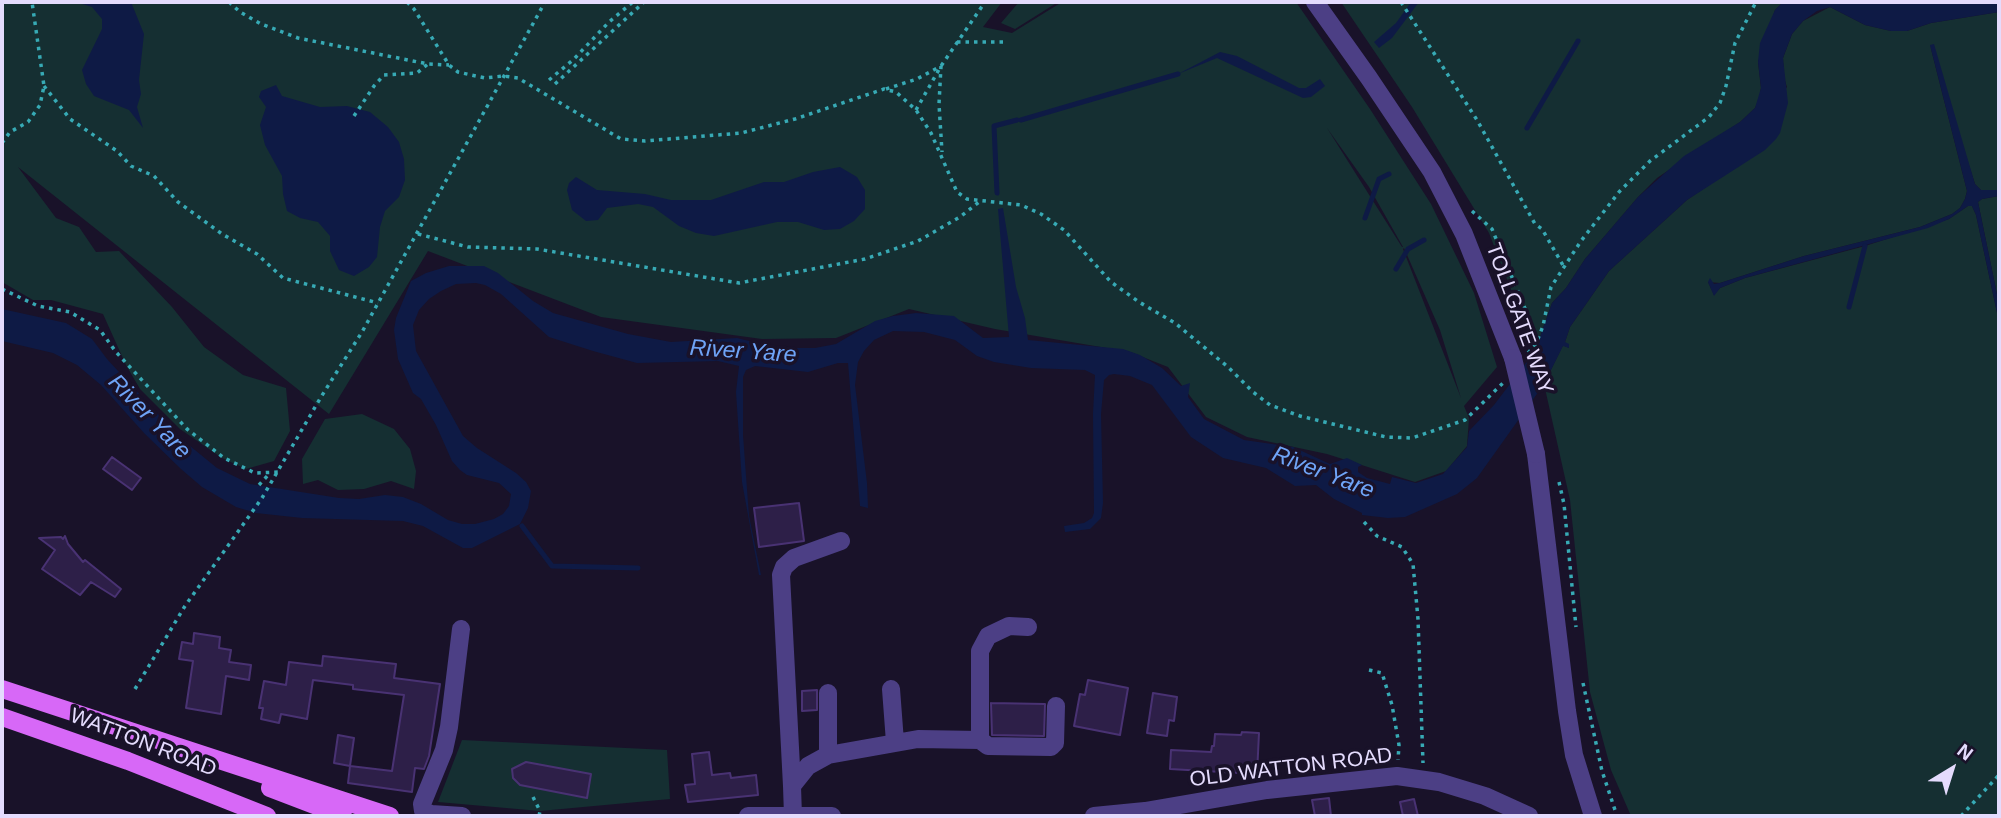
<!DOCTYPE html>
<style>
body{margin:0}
#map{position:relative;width:2001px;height:818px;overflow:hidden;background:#191229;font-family:Helvetica,sans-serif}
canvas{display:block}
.frame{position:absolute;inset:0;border:4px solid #e4dbfd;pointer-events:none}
.north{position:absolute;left:1917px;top:734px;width:70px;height:70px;-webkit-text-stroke:5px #191229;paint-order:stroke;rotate:38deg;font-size:19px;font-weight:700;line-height:28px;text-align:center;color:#e4dbfd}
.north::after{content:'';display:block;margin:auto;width:24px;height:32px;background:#e4dbfd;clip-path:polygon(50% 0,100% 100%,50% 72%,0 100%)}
</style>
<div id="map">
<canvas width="2001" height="818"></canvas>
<div class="frame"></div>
<div class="north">N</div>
</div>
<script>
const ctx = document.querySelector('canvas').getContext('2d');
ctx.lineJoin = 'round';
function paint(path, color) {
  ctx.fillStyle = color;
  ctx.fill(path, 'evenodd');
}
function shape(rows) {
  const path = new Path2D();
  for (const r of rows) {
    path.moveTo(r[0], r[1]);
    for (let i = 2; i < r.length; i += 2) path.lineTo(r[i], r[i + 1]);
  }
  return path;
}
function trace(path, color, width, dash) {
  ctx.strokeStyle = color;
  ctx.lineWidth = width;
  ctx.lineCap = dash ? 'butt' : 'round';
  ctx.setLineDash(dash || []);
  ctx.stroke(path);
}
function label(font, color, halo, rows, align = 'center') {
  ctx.font = font + ' Helvetica,sans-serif';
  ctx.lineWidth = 7;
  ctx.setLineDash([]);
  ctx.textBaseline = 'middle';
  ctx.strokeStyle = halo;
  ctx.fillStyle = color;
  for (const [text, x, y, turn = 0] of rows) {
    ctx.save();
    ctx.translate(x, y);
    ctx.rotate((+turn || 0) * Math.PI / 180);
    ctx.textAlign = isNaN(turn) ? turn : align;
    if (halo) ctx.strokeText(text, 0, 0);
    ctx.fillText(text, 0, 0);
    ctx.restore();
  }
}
const green = shape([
 [2,2,1002,2,983,27,1012,33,1062,2,1296,2,1370,109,1431,204,1474,293,1497,367,1464,406,1469,418,1467,446,1446,471,1415,482,1327,454,1247,437,1206,417,1168,367,1130,352,995,329,909,309,836,338,762,339,601,317,428,251,329,414,18,167,56,218,79,227,96,252,119,251,172,307,204,347,243,375,286,388,290,431,274,461,246,469,222,458,180,429,140,389,126,365,103,314,51,300,33,300,2,282],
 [1327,128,1369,187,1403,247,1402,247],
 [1404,248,1440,330,1461,398,1403,249],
 [1019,2,1058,2,1015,29,1001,23],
 [1341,2,1783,2,1775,10,1758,62,1761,88,1759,99,1755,108,1740,122,1657,178,1638,197,1585,259,1566,288,1552,303,1535,351,1489,233,1412,107],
 [1830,7,1865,25,1891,31,1907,31,1931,23,1999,12,1999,190,1981,190,1975,184,1930,45,1967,191,1965,199,1960,208,1952,214,1920,227,1804,256,1720,283,1708,282,1714,295,1720,288,1745,278,1865,246,1949,219,1968,206,1972,206,1976,215,1999,322,1999,816,1631,816,1611,770,1590,692,1570,500,1544,384,1563,345,1569,348,1565,342,1570,327,1609,271,1687,200,1719,178,1787,87,1784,78,1783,58,1792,34,1803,21],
 [1999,196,1999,304,1978,202,1982,199],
 [362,414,394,429,410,449,416,471,414,489,391,481,364,489,338,490,318,480,303,484,302,459,325,419],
 [462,740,667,750,670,799,540,811,438,802]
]);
const water = shape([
 [76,2,131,2,144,34,139,80,141,94,137,107,143,128,129,110,94,96,86,84,82,70,102,29,102,19,92,7],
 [1411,2,1419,2,1392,38,1379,48,1374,42,1396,23],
 [1783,2,1999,2,1999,12,1931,23,1907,31,1891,31,1865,25,1830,7,1817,11,1803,21,1792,34,1783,58,1788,103,1780,133,1776,139,1765,150,1687,200,1609,271,1570,327,1565,342,1569,344,1569,348,1563,346,1544,384,1477,478,1457,494,1405,517,1388,518,1362,515,1362,513,1334,499,1316,485,1295,486,1266,468,1223,458,1191,437,1152,385,1130,376,1114,374,1109,375,1104,380,1101,414,1103,503,1101,518,1090,529,1065,532,1064,526,1084,523,1092,518,1094,513,1093,414,1095,375,1085,370,1031,368,994,362,977,356,955,340,924,332,893,331,874,340,864,351,858,362,855,385,867,483,868,508,860,506,848,363,838,363,808,372,755,366,746,370,743,377,743,435,749,516,761,575,759,575,742,482,736,392,739,366,718,361,637,363,593,351,549,337,501,294,485,285,476,283,456,284,441,291,429,299,419,310,413,325,416,351,463,436,477,448,516,473,526,482,531,491,528,508,520,524,472,548,463,548,423,526,403,521,302,518,256,513,236,507,202,487,181,469,144,433,101,385,77,365,53,353,2,341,2,309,66,323,92,339,107,359,179,437,217,468,250,484,339,498,359,499,385,495,403,497,421,504,448,520,462,524,475,524,494,519,503,514,509,506,511,494,499,483,467,475,460,470,452,461,436,425,421,399,413,393,398,359,394,330,396,318,411,281,426,273,449,266,484,266,498,273,533,301,553,313,628,334,671,342,737,338,777,348,815,348,836,344,875,321,893,316,916,313,954,316,983,338,1009,337,998,209,1003,208,1016,287,1025,318,1028,340,1123,349,1140,355,1162,368,1181,386,1190,383,1188,397,1204,419,1244,440,1293,447,1330,464,1347,458,1362,465,1358,467,1358,472,1367,478,1390,484,1392,477,1416,483,1443,474,1467,447,1469,431,1494,405,1535,351,1552,303,1566,288,1585,259,1638,197,1684,156,1740,122,1755,108,1761,88,1758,62,1760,43,1775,10],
 [1934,44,1975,184,1981,190,1999,190,1999,196,1982,199,1978,202,1999,304,1999,322,1976,215,1972,206,1968,206,1949,219,1928,228,1745,278,1720,288,1714,296,1708,282,1710,278,1714,284,1720,283,1804,256,1920,227,1952,214,1960,208,1965,199,1967,191,1930,45],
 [1220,52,1237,56,1299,88,1306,88,1320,79,1325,86,1311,97,1303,98,1217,58,1178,74],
 [276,85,282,96,320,107,347,106,370,112,388,127,399,142,404,159,405,180,399,197,385,211,380,227,377,257,369,267,354,276,339,270,330,251,330,236,318,222,300,218,287,211,283,194,282,176,265,145,260,125,266,107,259,97,261,91],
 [840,167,857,177,865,190,865,209,854,221,840,229,824,230,798,222,777,222,714,236,696,233,679,226,653,207,638,204,607,208,598,220,586,221,572,210,567,190,569,183,576,177,597,190,645,194,671,200,711,200,764,182,784,182,813,172]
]);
const stream = shape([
 [1021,120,1178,74],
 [1527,128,1578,41],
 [997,193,994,126,1017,120],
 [1365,218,1379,179,1389,174],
 [1396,269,1408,249,1424,240],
 [1849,307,1865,246],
 [522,526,552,566,638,568]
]);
const building = shape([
 [112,457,141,478,132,490,103,469,112,457],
 [799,503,804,541,759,547,754,508,799,503],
 [65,536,68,544,83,562,85,560,121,589,115,597,91,582,80,595,42,569,55,550,39,538,61,537,63,539,65,536],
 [194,633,220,637,219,648,231,650,229,662,251,665,249,680,226,676,221,714,186,708,193,661,179,659,182,642,193,644,194,633],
 [323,656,396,664,394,678,440,684,429,756,424,769,415,768,412,792,348,783,350,766,392,771,404,695,353,689,353,685,313,680,307,719,281,714,279,723,261,719,263,708,259,708,264,681,286,685,289,662,322,666,323,656],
 [1088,680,1128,688,1120,735,1074,726,1080,694,1085,695,1088,680],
 [817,690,817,710,802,711,802,691,817,690],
 [1153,693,1177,697,1174,721,1169,720,1167,736,1147,733,1153,693],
 [991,703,1045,704,1044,736,992,735,991,703],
 [1242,732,1259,733,1257,774,1170,769,1171,750,1211,752,1212,746,1214,746,1215,734,1241,735,1242,732],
 [338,735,354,738,350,766,334,763,338,735],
 [709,752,712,775,730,773,731,778,756,775,758,795,688,802,685,785,695,784,692,754,709,752],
 [526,762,591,774,587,798,520,785,513,778,512,769,526,762],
 [1329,798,1331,816,1315,816,1312,800,1329,798],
 [1414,799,1418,816,1403,816,1400,802,1414,799]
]);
const path = shape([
 [229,2,240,12,261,24,298,38,428,64,449,65],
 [407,2,414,9,449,65,458,72,485,78,503,76,518,78,621,139,645,141,741,133,795,119,884,89,896,92,916,110,931,133,957,192,967,199,1021,205,1041,214,1064,230,1111,282,1139,302,1175,323,1228,367,1253,392,1270,405,1300,416,1386,437,1412,438,1465,420,1503,383],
 [1401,2,1477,120,1535,224,1542,229,1564,267],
 [957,42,1003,42],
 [549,80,574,59,609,22,633,2],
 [555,84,644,2],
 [44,86,70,119,117,151,131,166,154,176,178,202,222,234,257,254,283,278,378,303],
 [886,89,917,79,941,66,939,104,942,152],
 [916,110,941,66,985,2],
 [354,116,374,86,384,75,417,73,428,64],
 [2,143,10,132,28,122,40,105,44,86,32,2],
 [1472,211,1492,229,1526,311,1536,344],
 [418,234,468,247,537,249,739,283,865,259,918,241,960,217,979,202],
 [2,289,38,306,70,312,100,330,116,352,187,429,224,458,255,473,279,472],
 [1528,353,1536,344,1543,326,1551,287,1581,241,1619,192,1650,161,1709,117,1720,103,1726,86,1735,43,1756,2],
 [1559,482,1564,504,1576,627],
 [259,485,270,473],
 [1364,522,1377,536,1402,547,1413,564,1418,619,1423,763],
 [1369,670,1382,673,1392,705,1399,745,1398,760],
 [1583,683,1602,771,1617,816],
 [135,689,185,606,262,498,321,397,362,332,545,2],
 [533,797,540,811,539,816],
 [1961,816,1999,775]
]);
const minor = shape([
 [1315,2,1369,78,1432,172,1464,234,1513,358],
 [1536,454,1567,711,1574,755,1593,816],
 [461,629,449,727,444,750,422,804,423,811,431,814,462,816],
 [891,689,895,742],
 [980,740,988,746,1051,747,1055,743,1056,706],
 [828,755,828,693],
 [792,786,781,575,784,567,794,558,841,541],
 [748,816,832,816],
 [793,816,792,786,808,766,828,755,918,739,980,740,980,651,988,636,1009,626,1028,627],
 [1094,816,1145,811,1267,790,1397,776,1439,782,1485,796,1529,816]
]);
const major = shape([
 [2,689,390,816],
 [2,717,128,761,267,816],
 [270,788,343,816]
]);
const minorBridge = shape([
 [1513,358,1536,454]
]);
const streetNames = [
 ["TOLLGATE WAY",1519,319,70],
 ["WATTON ROAD",143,743,21],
 ["OLD WATTON ROAD",1291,768,-7]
];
const waterNames = [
 ["River Yare",743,352,4],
 ["River Yare",149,417,46],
 ["River Yare",1323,473,21]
];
paint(green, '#152f32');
paint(water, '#0e1a45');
trace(stream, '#0e1a45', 5);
paint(building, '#2d1f48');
trace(building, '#493273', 2);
trace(path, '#37aab5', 3.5, [3.5, 5]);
trace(minor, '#4c3f85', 18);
trace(major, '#d768f7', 18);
trace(minorBridge, '#4c3f85', 18);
label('21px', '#e4dbfd', '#191229', streetNames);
label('italic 23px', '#6fa4f7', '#191229', waterNames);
</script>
